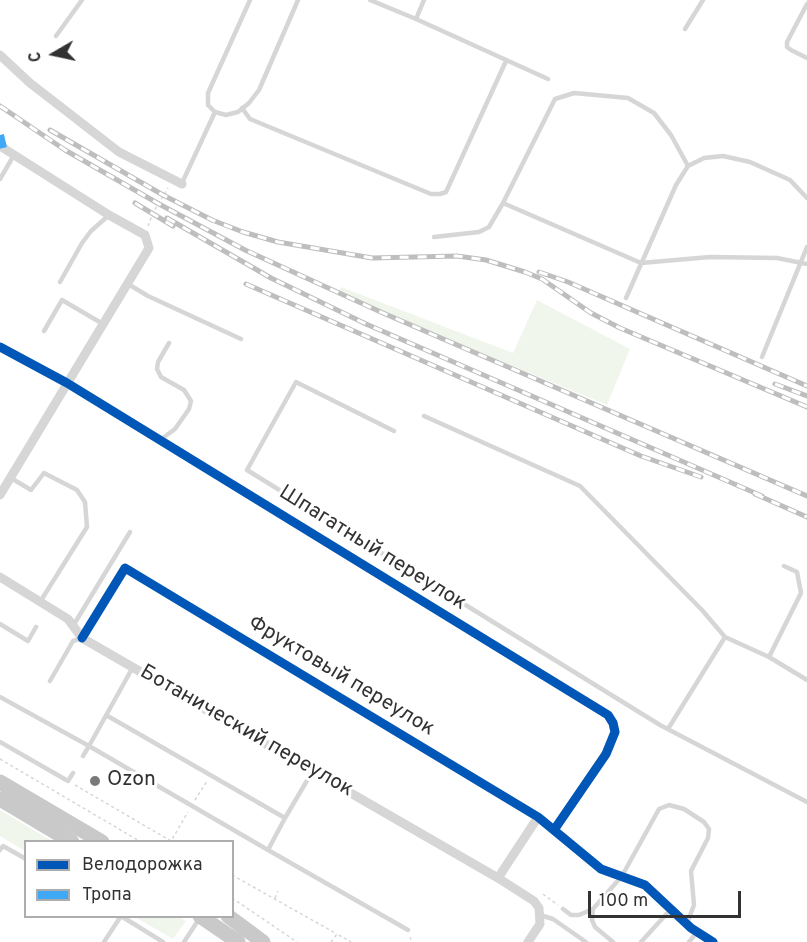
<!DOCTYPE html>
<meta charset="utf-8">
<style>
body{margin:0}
#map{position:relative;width:807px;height:942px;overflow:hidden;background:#fff;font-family:Overpass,sans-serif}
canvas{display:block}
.legend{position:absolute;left:24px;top:840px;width:210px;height:78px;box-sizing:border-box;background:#fff;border:2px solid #adadad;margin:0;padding:8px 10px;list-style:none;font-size:18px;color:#323232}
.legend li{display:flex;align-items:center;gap:12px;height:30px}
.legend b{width:30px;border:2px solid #adadad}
.north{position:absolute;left:24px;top:24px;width:60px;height:60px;-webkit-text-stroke:4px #fff;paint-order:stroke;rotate:261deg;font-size:16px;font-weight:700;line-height:24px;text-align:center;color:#323232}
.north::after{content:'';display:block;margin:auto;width:21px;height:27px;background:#323232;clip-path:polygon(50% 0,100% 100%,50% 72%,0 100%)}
.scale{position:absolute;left:588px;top:891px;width:153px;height:27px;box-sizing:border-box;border:3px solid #323232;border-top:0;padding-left:8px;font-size:18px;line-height:21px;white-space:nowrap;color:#323232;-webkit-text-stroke:4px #fff;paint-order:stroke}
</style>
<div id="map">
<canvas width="807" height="942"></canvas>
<ul class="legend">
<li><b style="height:8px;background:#0057b8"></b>Велодорожка</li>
<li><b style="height:8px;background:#3fa9f5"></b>Тропа</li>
</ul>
<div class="north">С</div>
<div class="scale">100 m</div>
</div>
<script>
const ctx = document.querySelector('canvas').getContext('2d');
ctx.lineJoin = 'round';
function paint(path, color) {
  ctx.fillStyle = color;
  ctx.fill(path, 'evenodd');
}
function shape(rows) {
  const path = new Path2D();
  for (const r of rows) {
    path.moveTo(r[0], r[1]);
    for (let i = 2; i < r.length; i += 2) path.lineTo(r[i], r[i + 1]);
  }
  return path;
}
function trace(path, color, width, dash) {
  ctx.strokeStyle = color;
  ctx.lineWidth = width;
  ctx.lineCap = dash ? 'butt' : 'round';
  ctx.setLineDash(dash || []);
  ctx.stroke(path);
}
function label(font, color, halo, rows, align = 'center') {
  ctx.font = font + ' Overpass,sans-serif';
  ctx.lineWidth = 6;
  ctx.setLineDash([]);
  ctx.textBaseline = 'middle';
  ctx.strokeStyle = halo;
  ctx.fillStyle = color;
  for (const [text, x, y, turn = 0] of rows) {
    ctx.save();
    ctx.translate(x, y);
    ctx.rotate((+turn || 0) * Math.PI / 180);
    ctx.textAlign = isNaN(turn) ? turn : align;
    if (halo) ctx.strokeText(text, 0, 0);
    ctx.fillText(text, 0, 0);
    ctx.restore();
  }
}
const green = shape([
 [341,287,513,353,537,300,630,349,607,405,338,294],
 [0,810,52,841,26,842,25,851,0,836],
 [135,917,179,917,186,921,173,939]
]);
const path = shape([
 [148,226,153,213,168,188],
 [0,759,141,842],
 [75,785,171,841,188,812],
 [195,800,207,781],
 [232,875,337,934],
 [543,894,558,905],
 [232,898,297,942],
 [275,898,278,891],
 [410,937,412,942],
 [331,942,337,934,351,942]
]);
const service = shape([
 [250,0,208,93,208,105,215,112,226,115,238,112,249,103,259,90,298,0],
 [370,0,416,19,424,0],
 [807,4,787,42,787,47,791,50,807,58],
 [416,19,548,79],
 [685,29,703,0],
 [56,36,82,0],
 [242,108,250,119,431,194,440,194,446,192,506,61],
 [0,179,14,155],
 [182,183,215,112],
 [503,203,555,99,574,93,628,98,654,113,671,135,688,166],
 [434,237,479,232,489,227,503,203,641,263,710,257,777,258,807,264],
 [60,282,82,243,91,231,109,215],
 [128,284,148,296,241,339],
 [626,298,676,185,688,166,704,158,723,156,750,162,790,180,807,198],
 [44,331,62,300,103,324],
 [762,357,807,247],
 [424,416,580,486,702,610,725,637],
 [394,431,296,382,247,470,660,725,807,802],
 [160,440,175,429,189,409,191,401,184,390,161,377,157,369,158,362,169,343],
 [11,478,31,490,44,473,77,490,85,502,87,527,40,602],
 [0,624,28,641,36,627],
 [73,626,130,532],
 [769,657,801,593,797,572,784,566],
 [50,681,73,641,82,638],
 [0,697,89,746,83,756],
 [106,715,285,818,268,850,89,746,133,667],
 [668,729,725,637,769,657,807,680],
 [0,742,68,781,73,773],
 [285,818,312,772],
 [0,850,3,846,26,859],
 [268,850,408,930],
 [563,909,571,915,579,915,593,909],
 [540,915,553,919,586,942],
 [121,916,163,942],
 [104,942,121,916],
 [184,942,199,919],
 [613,942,595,927,592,920,593,909,622,876,659,809,669,805,684,809,704,822,709,829,708,838,691,871,694,905,687,923],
 [641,942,671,909],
 [689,942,697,932]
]);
const minor = shape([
 [0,55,30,83,119,152,182,184],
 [0,146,109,215,145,235,149,248,0,495],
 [0,347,67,383,608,715,613,723,615,732,606,754,554,830],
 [0,577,68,619,82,638,498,878,534,901,539,908,540,924,528,942],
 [82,638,125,568,538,817,601,869,645,885,691,928,713,942],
 [498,878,538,817]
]);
const primary = shape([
 [0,782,102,842],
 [0,799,72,842],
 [200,916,238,942],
 [228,916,263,942]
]);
const rail = shape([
 [0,106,65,150,159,204,245,250,383,313,807,496],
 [50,130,163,195,212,220,243,232,278,242,372,258,457,256,486,260,525,272,542,279,591,313,620,328,807,407],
 [135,203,173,226],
 [167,218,271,278,366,324,762,496],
 [539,272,568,282,807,386],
 [246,284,641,456,701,477],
 [775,384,807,396],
 [755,494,807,517]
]);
const quiet = shape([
 [0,135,3,148]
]);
const cycleway = shape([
 [0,347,67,383,608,715,613,723,615,732,606,754,554,830],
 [82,638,125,568,538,817,601,869,645,885,691,928,713,942]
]);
const markers = [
 [95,781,6,"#7a7a7a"]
];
const streetNames = [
 ["Шпагатный переулок",372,549,32],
 ["Фруктовый переулок",341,677,31],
 ["Ботанический переулок",246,732,30]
];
const poiNames = [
 ["Ozon",107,781]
];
paint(green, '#f1f6ed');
trace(path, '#d6d6d6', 1.5, [3, 3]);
trace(service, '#d6d6d6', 4.5);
trace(minor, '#d6d6d6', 9);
trace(primary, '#c9c9c9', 15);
trace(rail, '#bebebe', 5);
trace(rail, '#fff', 3, [9]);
trace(quiet, '#3fa9f5', 8, [15, 8]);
trace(cycleway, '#0057b8', 9);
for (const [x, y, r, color] of markers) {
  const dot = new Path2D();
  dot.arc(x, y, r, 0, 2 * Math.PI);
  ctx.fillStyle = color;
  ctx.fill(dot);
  trace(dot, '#fff', 2);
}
label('21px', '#323232', '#fff', streetNames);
label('21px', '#323232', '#fff', poiNames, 'left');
</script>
